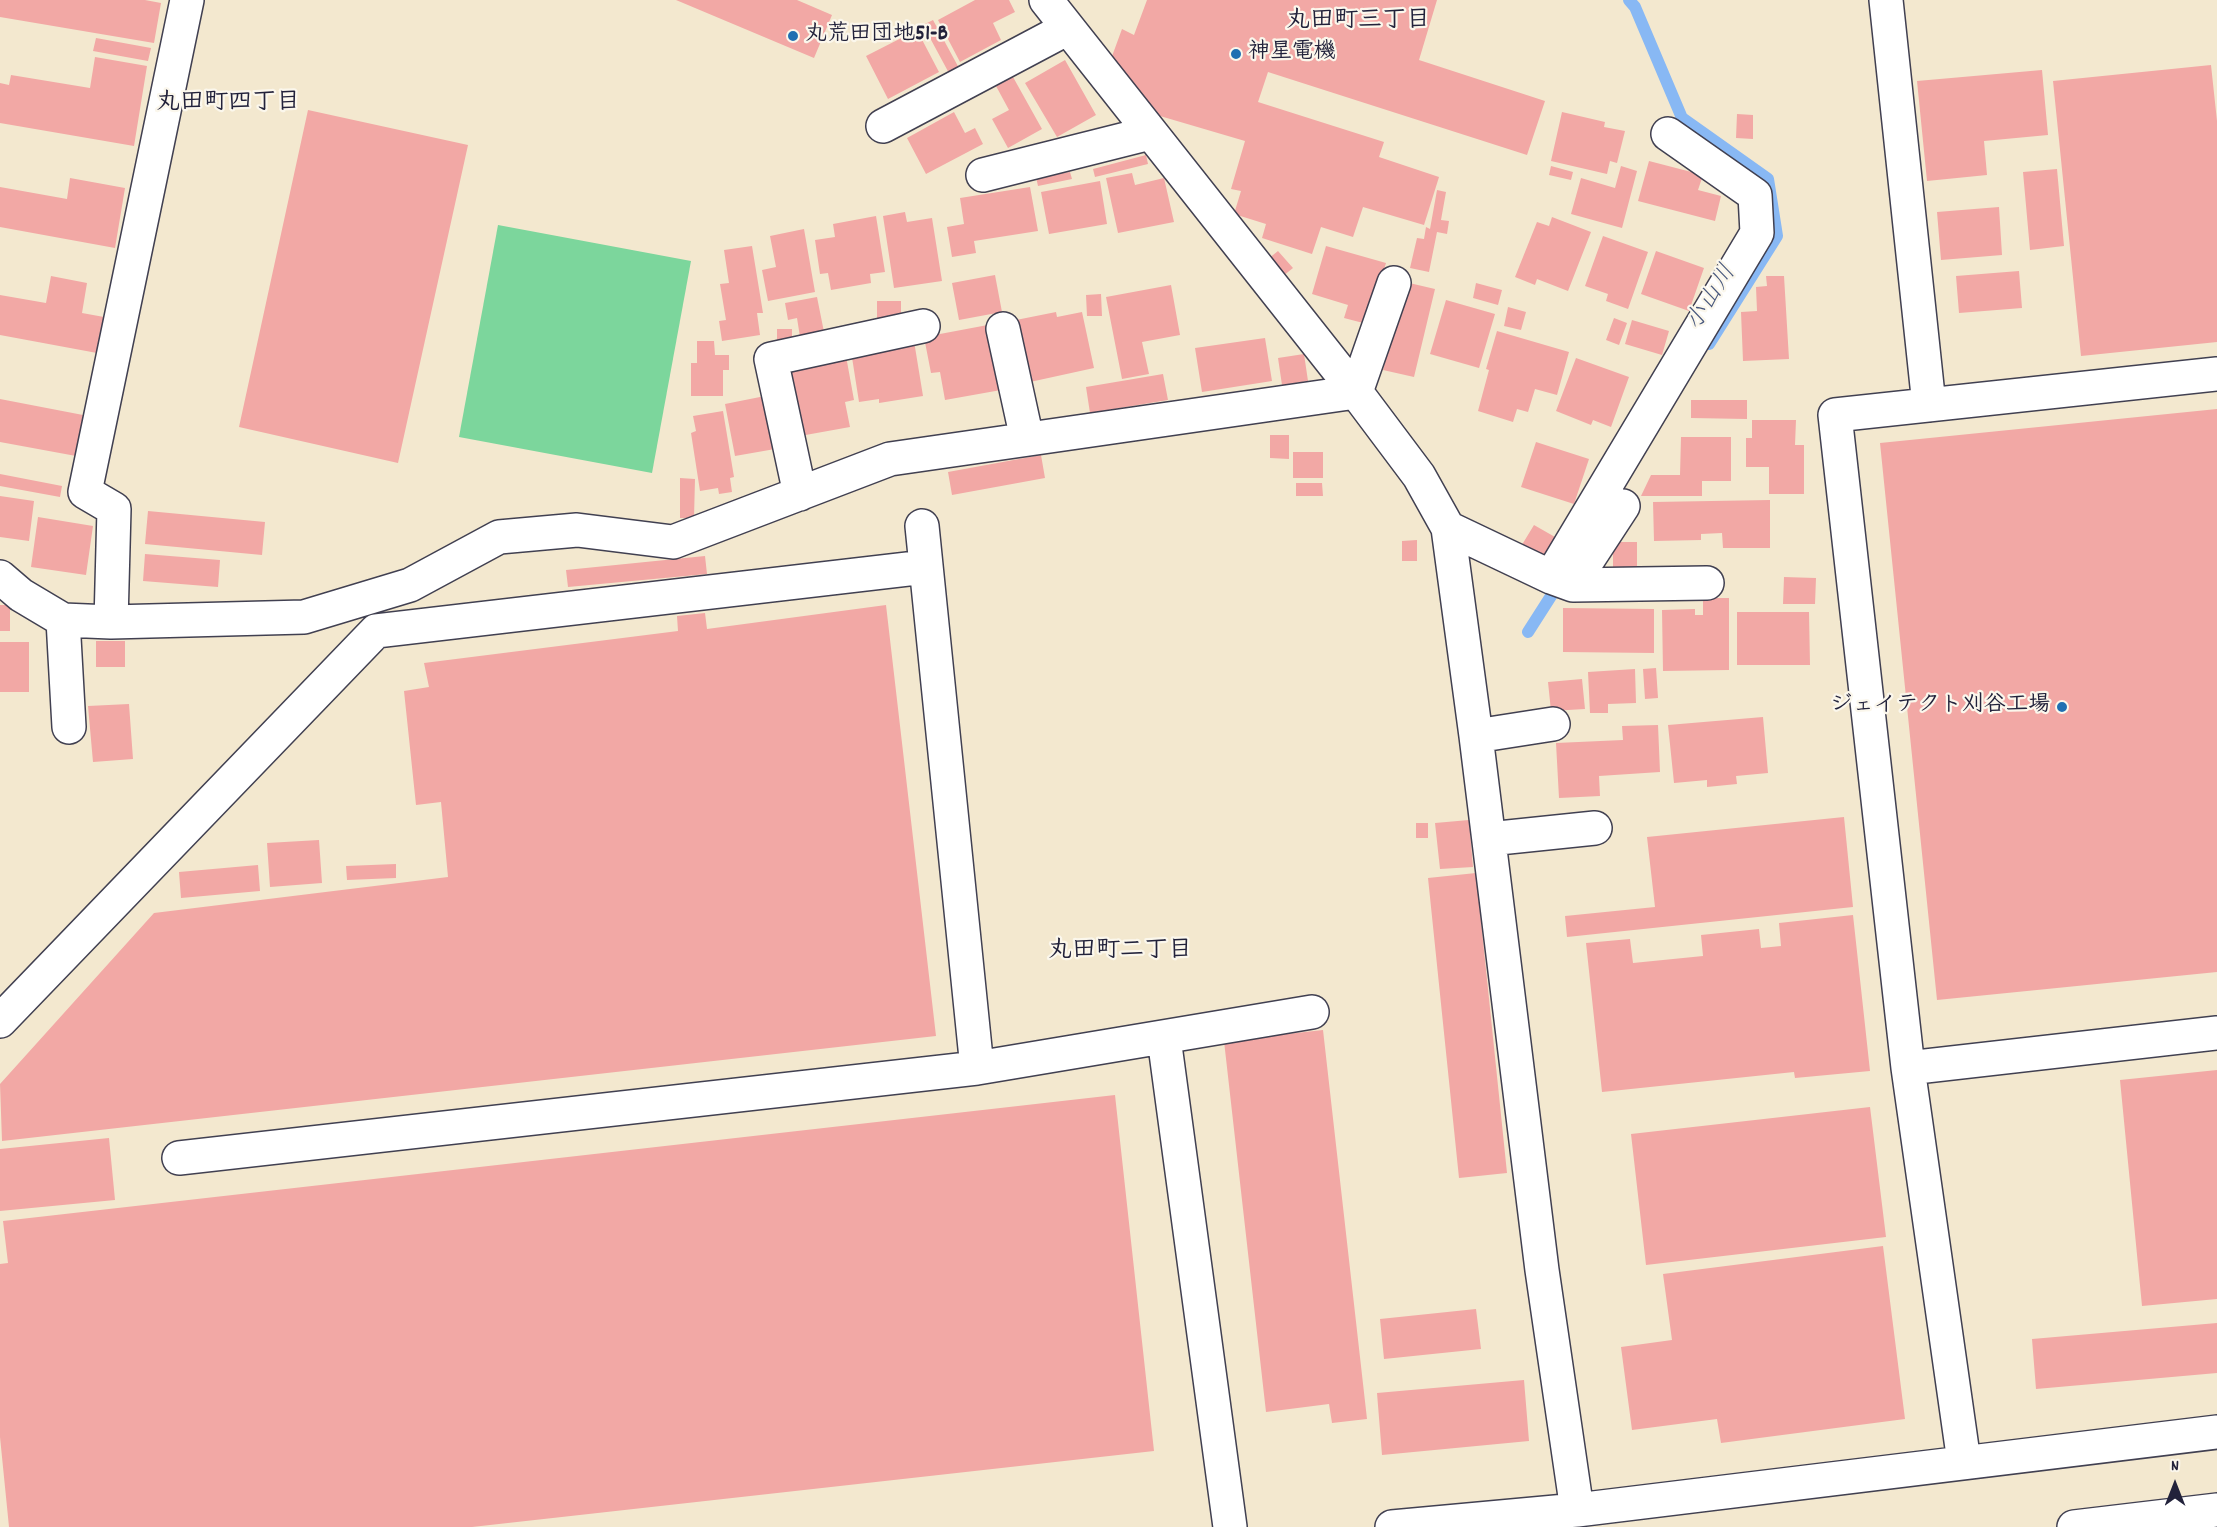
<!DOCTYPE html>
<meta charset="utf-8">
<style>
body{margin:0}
#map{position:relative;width:2217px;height:1527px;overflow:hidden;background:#f3e8cf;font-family:Dekko,sans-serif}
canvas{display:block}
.north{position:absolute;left:2145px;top:1455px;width:60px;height:60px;-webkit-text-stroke:4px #fbf7ec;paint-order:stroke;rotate:0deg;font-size:16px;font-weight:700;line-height:24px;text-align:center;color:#22223b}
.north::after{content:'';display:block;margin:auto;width:21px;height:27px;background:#22223b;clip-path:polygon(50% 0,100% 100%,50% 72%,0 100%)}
</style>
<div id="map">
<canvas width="2217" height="1527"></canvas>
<div class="north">N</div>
</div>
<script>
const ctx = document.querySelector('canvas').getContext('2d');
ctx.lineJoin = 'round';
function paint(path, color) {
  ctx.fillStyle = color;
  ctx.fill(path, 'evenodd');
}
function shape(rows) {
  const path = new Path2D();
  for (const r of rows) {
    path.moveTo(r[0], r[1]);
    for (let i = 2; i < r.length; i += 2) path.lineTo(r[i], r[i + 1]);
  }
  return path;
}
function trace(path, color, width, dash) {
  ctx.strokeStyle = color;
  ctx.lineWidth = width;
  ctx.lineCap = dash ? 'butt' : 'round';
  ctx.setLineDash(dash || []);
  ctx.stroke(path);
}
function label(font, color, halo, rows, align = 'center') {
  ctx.font = font + ' Dekko,"Klee One",sans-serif';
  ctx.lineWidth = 4.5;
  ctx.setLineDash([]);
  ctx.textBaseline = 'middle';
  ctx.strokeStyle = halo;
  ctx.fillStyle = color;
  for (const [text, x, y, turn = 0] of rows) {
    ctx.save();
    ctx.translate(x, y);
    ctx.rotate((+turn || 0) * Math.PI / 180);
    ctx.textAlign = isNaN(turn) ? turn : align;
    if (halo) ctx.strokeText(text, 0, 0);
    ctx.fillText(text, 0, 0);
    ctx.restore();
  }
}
const green = shape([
 [498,225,691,261,652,473,459,437]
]);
const stream = shape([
 [1629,0,1635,7,1682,118,1768,179,1777,236,1709,344],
 [1528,632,1560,582]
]);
const building = shape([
 [0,0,145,0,161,3,154,43,0,17],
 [676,0,797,0,832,15,814,58],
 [975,0,1009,0,1015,12,993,23,1001,40,960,62,938,20],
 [1147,0,1437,0,1419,60,1545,101,1527,155,1268,72,1258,102,1384,142,1379,157,1439,177,1424,225,1363,207,1353,237,1321,227,1312,254,1262,238,1266,224,1234,214,1241,191,1231,189,1245,141,1160,116,1111,59,1122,29,1134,35],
 [933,20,960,70,950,75,923,25],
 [917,30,939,72,888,99,866,56],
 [96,38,151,48,148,61,93,51],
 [95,57,147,66,134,146,0,123,0,83,9,85,11,75,90,88],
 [1065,60,1096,115,1057,137,1025,83],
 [2211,65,2217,121,2217,342,2081,356,2053,81],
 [2042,70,2048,135,1984,141,1987,175,1927,181,1917,81],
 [1013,77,1042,129,1008,148,992,119,1009,110,996,86],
 [308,110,468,145,398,463,239,427],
 [954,112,965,133,975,128,983,144,926,174,907,138],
 [1562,112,1605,122,1604,127,1625,131,1617,163,1610,161,1607,174,1551,161],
 [1737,114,1753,115,1753,139,1736,138],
 [1146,155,1148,164,1095,177,1093,169],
 [1649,161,1703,175,1698,190,1721,196,1715,221,1638,201],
 [1551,166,1573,172,1571,180,1549,175],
 [1621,166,1637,171,1622,228,1571,214,1581,178,1615,188],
 [2057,169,2064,246,2030,250,2023,172],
 [1070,172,1072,179,1038,186,1036,177],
 [1132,173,1135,185,1164,178,1174,222,1118,233,1106,178],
 [70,178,125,188,115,248,0,227,0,187,67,199],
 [1100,181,1107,224,1049,234,1041,192],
 [1030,187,1038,231,974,241,976,253,952,257,947,227,964,224,960,198],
 [1437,190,1446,192,1441,220,1449,221,1447,234,1437,232,1429,272,1410,268,1417,238,1424,239,1426,227,1430,229],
 [1999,207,2002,255,1941,260,1937,212],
 [905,212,907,222,932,218,942,281,894,288,883,216],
 [876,216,885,272,870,274,871,283,831,290,828,273,820,274,815,240,835,237,833,224],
 [1552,217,1591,232,1568,291,1537,279,1535,285,1515,277,1537,222,1549,226],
 [804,229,815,292,768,301,762,270,776,267,770,236],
 [1603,236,1648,252,1628,309,1606,301,1608,294,1585,286],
 [752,246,763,313,757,313,760,335,722,341,719,321,726,320,720,284,729,283,724,250],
 [1326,246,1386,263,1367,324,1344,318,1348,305,1312,294],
 [1278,251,1293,268,1283,276,1268,259],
 [1656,251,1704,268,1689,311,1641,294],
 [2019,271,2022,308,1959,313,1956,276],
 [995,275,1002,312,959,320,952,283],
 [51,276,87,283,82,313,104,317,97,353,0,335,0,295,46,303],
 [1766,276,1784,276,1789,359,1743,361,1741,312,1757,311,1756,287,1767,286],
 [1405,282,1435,289,1414,377,1383,370],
 [1476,283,1502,290,1498,305,1473,298],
 [1171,285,1180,335,1142,342,1149,374,1122,379,1106,297],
 [1101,294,1102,316,1087,316,1086,295],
 [817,297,824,332,800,337,797,318,788,320,785,303],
 [1446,300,1495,314,1479,368,1430,354],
 [877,301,901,301,901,319,877,320],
 [1508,307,1526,312,1521,330,1504,326],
 [1056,312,1057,317,1082,312,1094,368,1030,382,1016,320],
 [1614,318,1627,323,1619,345,1606,340],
 [1632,320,1669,331,1662,355,1625,344],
 [993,324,1001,390,945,400,940,372,931,373,924,337],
 [777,329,792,329,792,344,777,344],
 [1497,331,1569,352,1557,395,1535,389,1528,412,1517,409,1513,422,1478,411,1489,370,1486,369],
 [1265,338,1272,381,1202,392,1195,348],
 [697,341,714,341,715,355,729,355,729,370,723,370,723,396,691,396,691,363,697,363],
 [914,341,923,396,879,403,879,399,859,402,851,351],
 [1304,354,1308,381,1282,385,1278,358],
 [846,356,854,400,845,402,850,427,800,436,788,366],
 [1576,358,1629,377,1611,427,1593,420,1591,425,1556,411],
 [1163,374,1168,400,1090,413,1086,387],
 [765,396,775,449,735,456,725,404],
 [0,399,83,415,76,456,0,442],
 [1691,400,1747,400,1747,419,1691,418],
 [2217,409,2217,972,1937,1000,1880,443],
 [723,411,734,477,730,478,732,492,719,494,718,488,700,491,691,433,696,431,693,416],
 [1752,420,1796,420,1795,445,1804,445,1804,494,1769,494,1769,467,1746,467,1746,438,1752,438],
 [1270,435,1289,435,1289,459,1270,458],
 [1681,437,1731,437,1731,481,1702,481,1702,496,1641,496,1651,475,1680,475],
 [1536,442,1589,459,1574,504,1521,487],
 [1293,452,1323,452,1323,478,1293,478],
 [1041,455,1045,478,952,495,948,472],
 [0,474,62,486,60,497,0,486],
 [680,478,695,479,694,518,680,518],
 [1296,483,1322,483,1323,496,1296,496],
 [0,496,34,501,29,541,0,537],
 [1770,500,1770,548,1723,548,1722,533,1701,534,1701,540,1654,541,1653,502],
 [148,511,265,522,262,555,145,544],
 [38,517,93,526,86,575,31,567],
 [1534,525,1555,537,1541,561,1520,548],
 [1417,540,1417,561,1402,561,1402,541],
 [1613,542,1637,542,1637,570,1613,569],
 [145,554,220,560,218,587,143,581],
 [705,556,707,574,568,587,566,570],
 [1784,577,1816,578,1815,604,1783,604],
 [1703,598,1729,598,1729,670,1663,671,1662,610,1695,609,1695,615,1703,615],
 [0,605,10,605,10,631,0,631],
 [886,605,936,1036,2,1141,0,1084,154,913,448,877,441,802,416,805,404,691,429,687,424,663,678,631,677,616,705,613,707,629],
 [1563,608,1654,609,1654,653,1563,652],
 [1737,612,1809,612,1810,665,1737,665],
 [96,641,125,641,125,667,96,667],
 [0,642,29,642,29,692,0,692],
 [1656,668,1658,698,1645,699,1643,669],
 [1635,669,1636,703,1608,704,1608,713,1590,713,1588,672],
 [1582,679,1585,709,1551,711,1548,682],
 [129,704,133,759,93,762,88,706],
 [1763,717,1768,773,1736,776,1737,784,1707,787,1707,780,1674,783,1668,725],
 [1658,725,1660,772,1599,776,1600,796,1559,798,1556,743,1623,740,1622,726],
 [1844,817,1853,907,1567,937,1565,916,1655,907,1647,837],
 [1469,820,1473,867,1440,869,1435,823],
 [1416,823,1428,823,1428,838,1416,838],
 [319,840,322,883,270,887,267,843],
 [396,864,396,878,347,880,346,866],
 [258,865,260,891,181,898,179,872],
 [1476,873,1507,1173,1459,1178,1428,878],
 [1853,915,1870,1071,1795,1078,1794,1072,1602,1092,1586,943,1630,939,1633,963,1703,956,1701,935,1759,929,1761,948,1781,946,1779,923],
 [1323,1030,1367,1419,1332,1423,1329,1404,1266,1412,1224,1041],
 [2217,1070,2217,1299,2142,1306,2120,1080],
 [1115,1095,1154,1451,472,1527,9,1527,0,1437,0,1264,8,1263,3,1221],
 [1870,1107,1886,1237,1646,1265,1631,1134],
 [109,1138,115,1200,0,1211,0,1149],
 [1883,1246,1905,1419,1721,1443,1717,1419,1632,1430,1621,1347,1672,1340,1663,1274],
 [1476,1309,1481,1349,1384,1359,1380,1319],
 [2217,1323,2217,1373,2036,1389,2032,1339],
 [1524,1380,1529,1441,1382,1455,1377,1393]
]);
const minor = shape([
 [1046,0,1356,392,1419,476,1448,528,1551,577,1573,585,1707,583],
 [1886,0,1929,405],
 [883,126,1068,28],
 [983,175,1150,133],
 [1003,329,1027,439],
 [1356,392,1394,283],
 [800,494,771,359,923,326],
 [922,526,977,1068],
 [1448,528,1476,736,1542,1270,1577,1510],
 [0,577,21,595,63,620,111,622,304,617,410,585,499,537,577,530,673,542,890,459,1356,392],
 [1551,577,1757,233,1755,195,1668,134],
 [1573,585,1587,561,1623,506],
 [63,620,69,727],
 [111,622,114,509,85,492,187,0],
 [1476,736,1553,724],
 [1489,839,1595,828],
 [0,1021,376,631,925,567],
 [1164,1038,1230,1527],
 [1908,1068,2217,1033],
 [179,1158,977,1068,1312,1012],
 [1964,1462,1908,1068,1835,415,2217,374],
 [1392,1527,1577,1510,2217,1432],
 [2074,1527,2217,1510]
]);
const markers = [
 [793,36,6,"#1f6fb2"],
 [1236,54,6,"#1f6fb2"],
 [2062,707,6,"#1f6fb2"]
];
const poiNames = [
 ["丸荒田団地51-B",805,36],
 ["神星電機",1248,54],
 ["ジェイテクト刈谷工場",2050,707,"right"]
];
const neighbourhoodNames = [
 ["丸田町三丁目",1358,23],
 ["丸田町四丁目",228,105],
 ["丸田町二丁目",1120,953]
];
const waterNames = [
 ["小山川",1713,299,-58]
];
paint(green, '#7cd69c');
trace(stream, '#88b8f4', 12);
paint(building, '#f2a8a5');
trace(minor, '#414051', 36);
trace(minor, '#fff', 33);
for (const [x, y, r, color] of markers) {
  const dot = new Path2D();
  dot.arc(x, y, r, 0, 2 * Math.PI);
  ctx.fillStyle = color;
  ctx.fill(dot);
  trace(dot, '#fbf7ec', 2);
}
label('bold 22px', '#22223b', '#fbf7ec', poiNames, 'left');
label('bold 24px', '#22223b', '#fbf7ec', neighbourhoodNames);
label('italic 24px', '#46567c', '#fbf7ec', waterNames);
</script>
